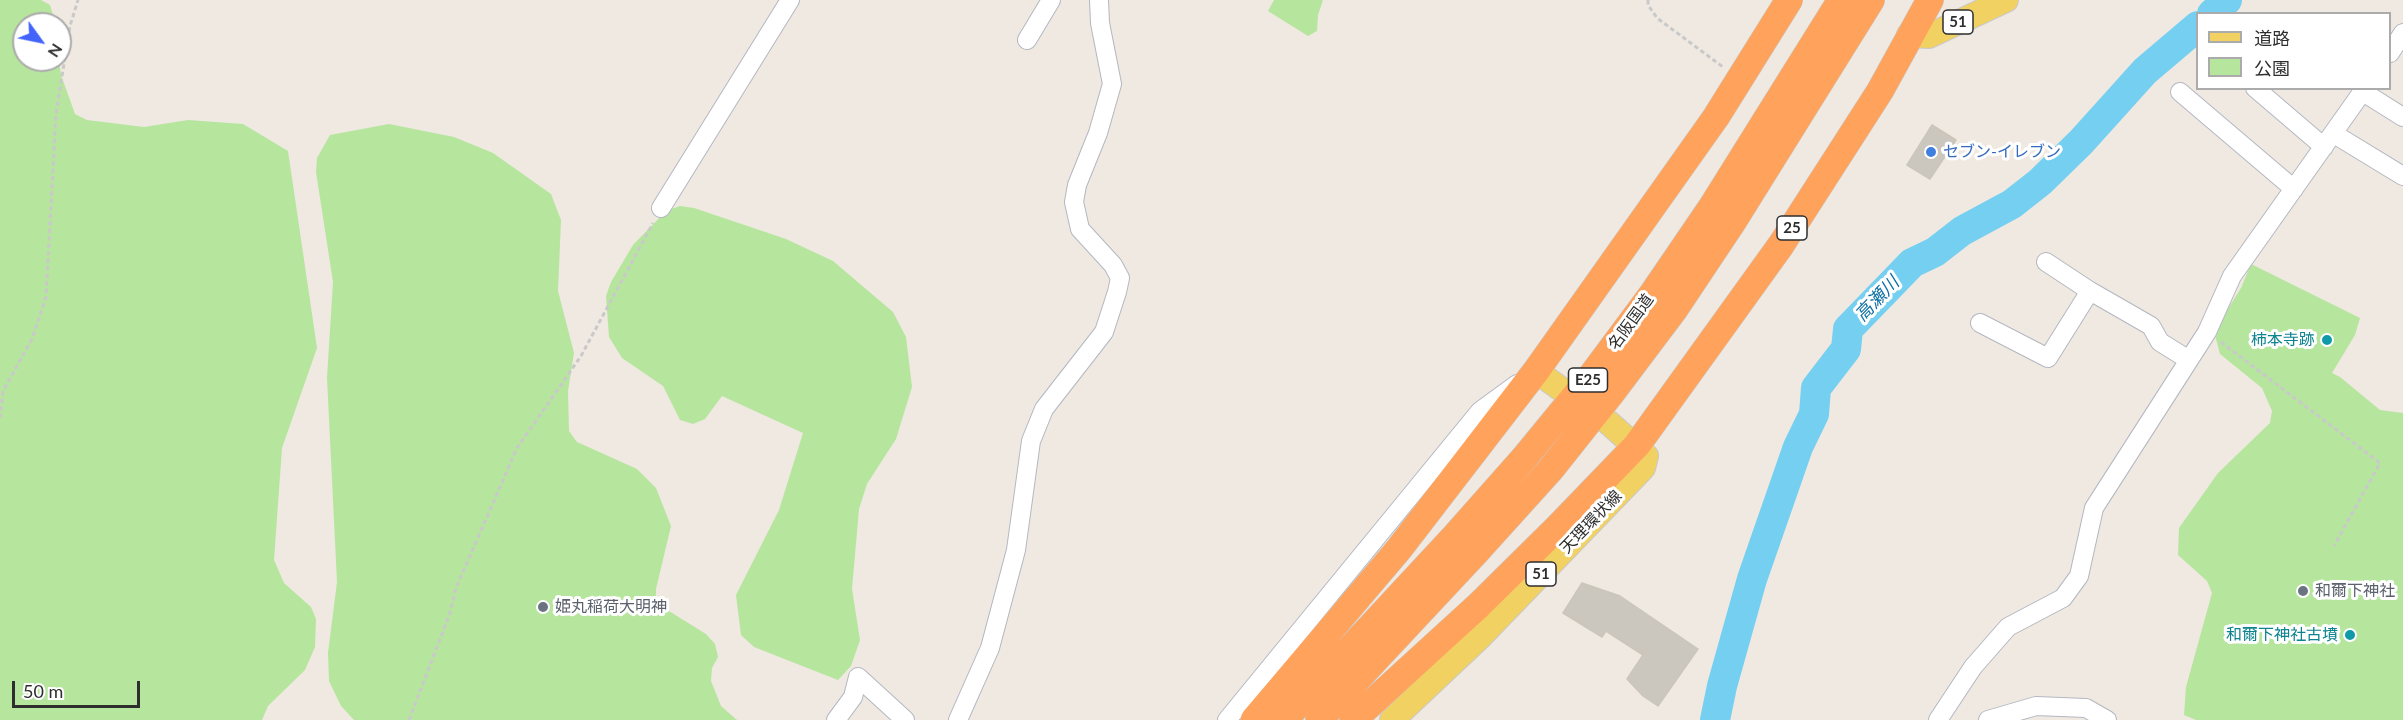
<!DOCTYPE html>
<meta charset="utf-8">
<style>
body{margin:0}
#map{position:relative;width:2403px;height:720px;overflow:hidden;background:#efe9e1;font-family:Lato,"Noto Sans JP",sans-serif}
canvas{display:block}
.legend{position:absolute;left:2196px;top:12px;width:195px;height:78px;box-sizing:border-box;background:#fff;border:2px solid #ababab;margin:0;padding:8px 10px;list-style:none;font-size:18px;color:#2e2e2e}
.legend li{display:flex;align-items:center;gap:12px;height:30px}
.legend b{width:30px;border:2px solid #ababab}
.north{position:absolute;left:12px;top:12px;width:60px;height:60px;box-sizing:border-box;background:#fff;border:2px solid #ababab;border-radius:50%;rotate:123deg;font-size:16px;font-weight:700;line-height:24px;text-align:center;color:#2e2e2e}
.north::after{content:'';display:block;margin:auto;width:21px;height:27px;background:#4264fb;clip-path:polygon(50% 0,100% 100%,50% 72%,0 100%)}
.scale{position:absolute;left:12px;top:681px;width:128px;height:27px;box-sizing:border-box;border:3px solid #2e2e2e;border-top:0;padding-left:8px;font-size:18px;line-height:21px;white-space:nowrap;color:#2e2e2e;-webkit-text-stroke:4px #fff;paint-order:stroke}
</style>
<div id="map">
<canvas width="2403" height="720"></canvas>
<ul class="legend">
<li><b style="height:8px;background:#f2d163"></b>道路</li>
<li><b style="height:16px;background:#b6e59e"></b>公園</li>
</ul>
<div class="north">N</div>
<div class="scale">50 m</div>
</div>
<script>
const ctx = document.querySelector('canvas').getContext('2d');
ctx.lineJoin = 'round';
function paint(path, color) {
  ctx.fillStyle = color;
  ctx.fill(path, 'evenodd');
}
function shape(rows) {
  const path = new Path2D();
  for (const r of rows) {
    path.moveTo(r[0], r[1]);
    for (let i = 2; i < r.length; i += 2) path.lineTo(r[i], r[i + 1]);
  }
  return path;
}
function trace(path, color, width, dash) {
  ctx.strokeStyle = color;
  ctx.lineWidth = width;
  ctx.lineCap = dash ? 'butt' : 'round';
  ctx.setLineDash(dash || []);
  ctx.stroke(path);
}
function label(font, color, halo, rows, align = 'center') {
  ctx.font = font + ' Lato,"Noto Sans JP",sans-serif';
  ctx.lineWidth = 6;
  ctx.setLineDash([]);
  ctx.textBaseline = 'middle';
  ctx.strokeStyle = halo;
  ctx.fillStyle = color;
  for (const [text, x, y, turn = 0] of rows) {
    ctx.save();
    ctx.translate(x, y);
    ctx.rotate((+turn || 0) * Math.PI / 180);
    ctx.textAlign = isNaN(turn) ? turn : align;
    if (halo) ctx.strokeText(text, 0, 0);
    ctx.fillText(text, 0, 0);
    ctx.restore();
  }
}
const green = shape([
 [0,0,41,0,50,5,56,24,24,24,24,60,59,60,61,75,75,114,87,120,144,127,188,120,243,124,288,151,317,348,282,448,274,560,284,583,311,607,316,619,315,647,305,670,268,706,262,720,0,720],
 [1274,0,1323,0,1318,15,1317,31,1308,36,1268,11],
 [389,124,454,137,493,153,551,194,561,220,558,291,574,353,568,391,569,431,577,442,637,469,656,488,671,526,656,589,656,603,706,634,715,644,718,657,712,668,711,681,721,706,737,720,354,720,341,706,329,681,328,653,337,582,327,378,333,282,316,172,317,158,330,135],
 [680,206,694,208,786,239,833,261,893,312,906,337,912,387,896,439,867,484,859,509,852,589,860,640,851,666,838,680,754,647,741,635,736,595,779,510,803,433,722,396,705,419,693,424,680,420,663,386,622,358,609,337,606,296,611,282,633,245,666,211],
 [2251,264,2360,318,2355,335,2332,373,2340,377,2380,410,2403,413,2403,720,2196,720,2184,715,2186,687,2212,593,2207,581,2178,555,2179,528,2218,473,2270,423,2272,411,2262,388,2220,354,2214,331,2241,288]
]);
const river = shape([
 [2212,14,2227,0],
 [1715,720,1722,686,1752,579,1798,447,1814,414,1816,388,1846,349,1848,329,1912,263,1935,252,1962,231,2012,204,2040,182,2081,142,2145,71,2198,26]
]);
const building = shape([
 [1932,125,1956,140,1930,179,1907,165,1932,125],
 [1582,583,1620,596,1698,649,1658,706,1643,696,1627,679,1643,655,1606,631,1602,637,1563,613,1582,583]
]);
const path = shape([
 [1648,0,1648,5,1657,18,1723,67],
 [2221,342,2380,463,2334,546],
 [0,418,3,391,32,339,46,297,56,114,70,26,78,0],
 [409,720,450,613,456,588,517,448,581,356,653,223]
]);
const minor = shape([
 [1027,40,1051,0],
 [2390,53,2403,33],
 [2255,88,2324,147],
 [2180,92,2294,189],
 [2363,92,2403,117],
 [2334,134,2403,176],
 [661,208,790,0],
 [2046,262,2090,291,2151,326,2160,342,2189,360],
 [1980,323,2048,358,2090,291],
 [836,720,853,697,858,677,905,720],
 [958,720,990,648,1016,550,1031,441,1044,409,1104,332,1117,292,1120,278,1113,265,1080,229,1074,202,1077,185,1098,133,1112,84,1100,23,1099,0],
 [1227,720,1480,411,1517,384],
 [1938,720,1973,667,2008,627,2063,598,2079,576,2094,508,2207,332,2232,276,2365,88],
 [1988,720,2036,706,2086,708,2107,720]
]);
const major = shape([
 [1909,35,1929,36,2006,0],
 [1536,371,1561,389],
 [1392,720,1481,636,1643,468,1646,456,1609,423]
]);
const highway = shape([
 [1254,720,1399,549,1536,371,1716,117,1789,0],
 [1284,720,1455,536,1525,457,1589,379,1653,293,1713,205,1841,0],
 [1319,720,1477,551,1551,469,1613,391,1674,310,1732,223,1871,0],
 [1353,720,1479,605,1558,527,1637,445,1781,245,1880,91,1930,0]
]);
const markers = [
 [1931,152,6,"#3f7fe0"],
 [2327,340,6,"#0f9aa8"],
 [2303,591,6,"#6b7280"],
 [543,607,6,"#6b7280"],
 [2350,635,6,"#0f9aa8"]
];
const shields = [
 [1958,22,30],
 [1792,228,30],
 [1588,380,39],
 [1541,574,30]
];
const shieldNames = [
 ["51",1958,22],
 ["25",1792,228],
 ["E25",1588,380],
 ["51",1541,574]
];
const shopNames = [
 ["セブン-イレブン",1943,152]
];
const streetNames = [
 ["名阪国道",1631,322,-54],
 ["天理環状線",1591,522,-46]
];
const cultureNames = [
 ["柿本寺跡",2315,340],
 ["和爾下神社古墳",2338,635]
];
const worshipNames = [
 ["和爾下神社",2315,591],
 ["姫丸稲荷大明神",555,607]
];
const waterNames = [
 ["高瀬川",1877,299,-46]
];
paint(green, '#b6e59e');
trace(river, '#75cff0', 30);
paint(building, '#cbc7bf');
trace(building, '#cbc5ba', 1.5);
trace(minor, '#b4b7c1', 20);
trace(major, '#c9c9c9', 26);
trace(highway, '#c9c9c9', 28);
trace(path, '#c9c9c9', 3, [4.5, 3]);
trace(minor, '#fff', 18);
trace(major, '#f2d163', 24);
trace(highway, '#ffa35c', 27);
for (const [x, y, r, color] of markers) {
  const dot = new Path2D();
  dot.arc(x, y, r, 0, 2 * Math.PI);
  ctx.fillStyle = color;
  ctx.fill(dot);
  trace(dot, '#fff', 2);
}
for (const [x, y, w] of shields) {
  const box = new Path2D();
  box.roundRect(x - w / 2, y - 12, w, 24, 4.5);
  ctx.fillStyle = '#fff';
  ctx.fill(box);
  trace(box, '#2e2e2e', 1.5);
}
label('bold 15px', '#2e2e2e', null, shieldNames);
label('16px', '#366cbe', '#fff', shopNames, 'left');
label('16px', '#2e2e2e', '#fff', streetNames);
label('16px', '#0d838f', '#fff', cultureNames, 'right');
label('16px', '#5b616d', '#fff', worshipNames, 'left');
label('italic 18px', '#0d6fa3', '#fff', waterNames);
</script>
